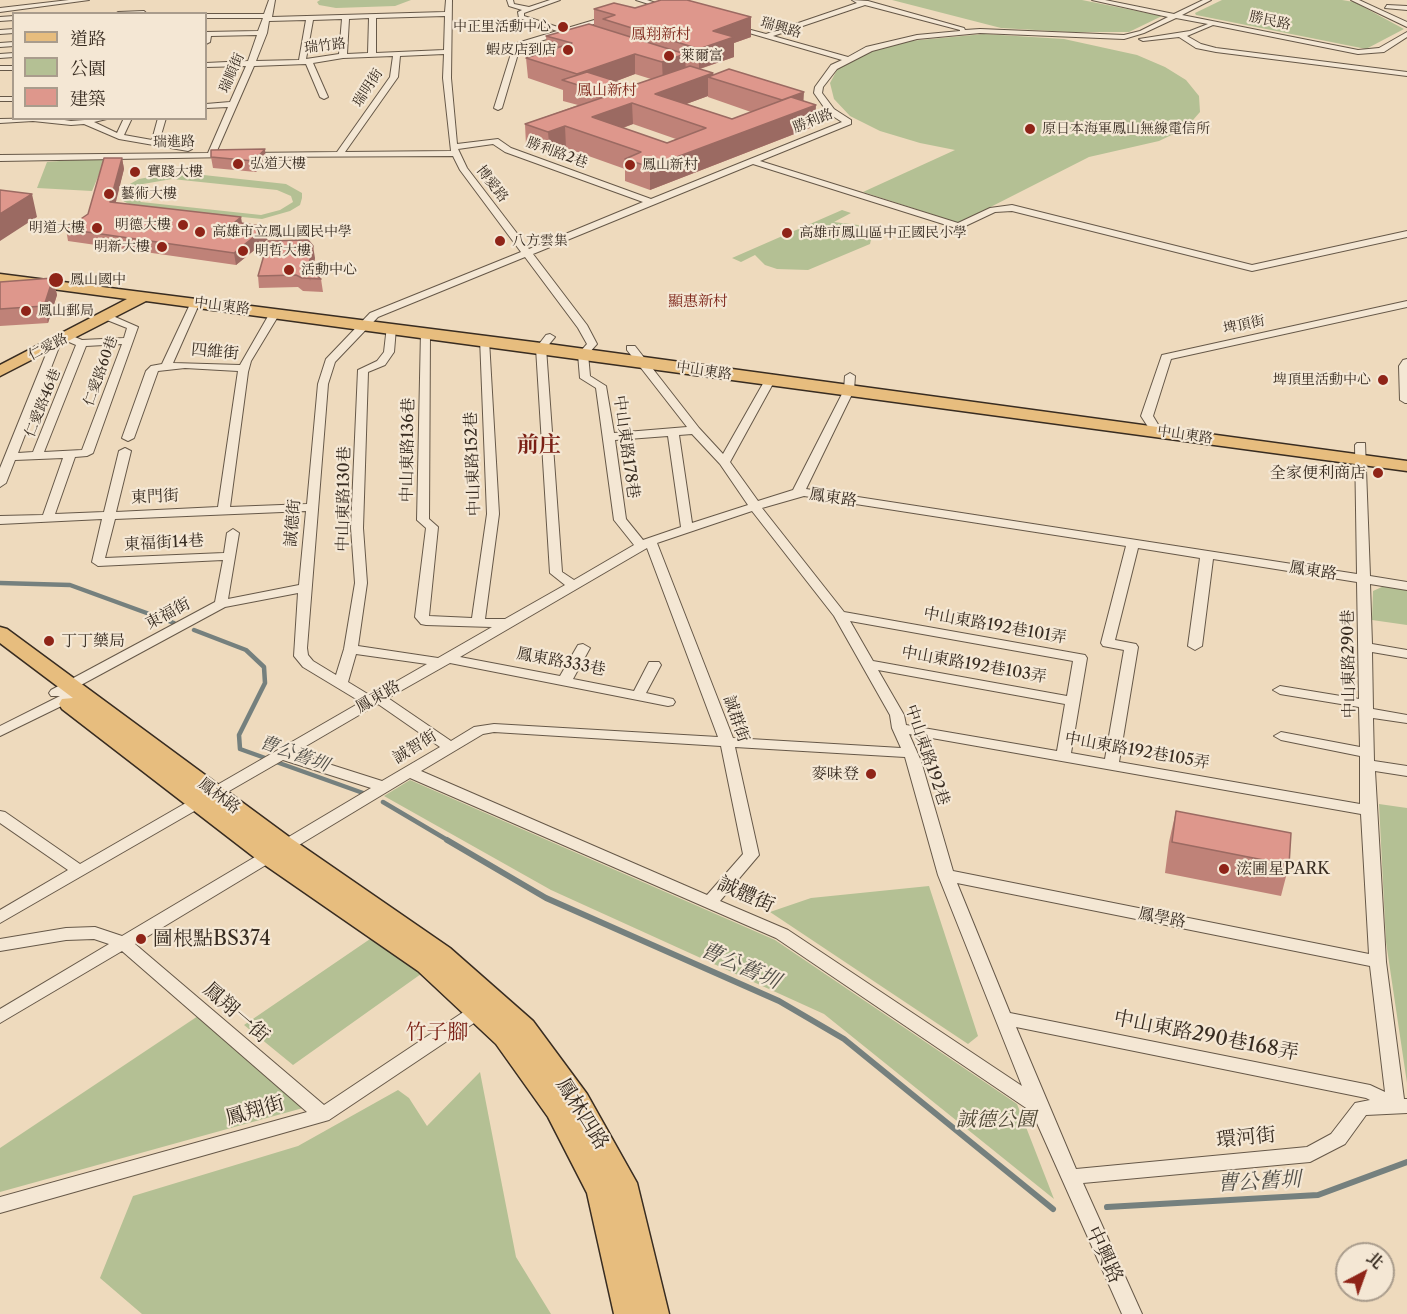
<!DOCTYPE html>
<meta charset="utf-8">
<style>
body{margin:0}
#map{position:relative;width:1407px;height:1314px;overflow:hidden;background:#eedabd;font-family:"Libre Caslon Text","Noto Serif TC",serif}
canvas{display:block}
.legend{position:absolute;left:12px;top:12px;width:195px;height:108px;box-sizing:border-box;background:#f4e7d4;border:2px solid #a99c8c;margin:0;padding:8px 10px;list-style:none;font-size:18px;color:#382c21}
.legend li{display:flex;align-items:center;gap:12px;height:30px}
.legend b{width:30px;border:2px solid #a99c8c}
.north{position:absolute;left:1335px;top:1242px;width:60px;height:60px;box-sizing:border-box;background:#f4e7d4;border:2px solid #a99c8c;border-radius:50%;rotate:41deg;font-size:16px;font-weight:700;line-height:24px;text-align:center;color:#382c21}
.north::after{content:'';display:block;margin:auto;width:21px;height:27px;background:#8f2418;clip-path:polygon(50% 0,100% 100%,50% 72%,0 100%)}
</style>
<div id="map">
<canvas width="1407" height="1314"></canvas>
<ul class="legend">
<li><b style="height:8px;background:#e7bd7e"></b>道路</li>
<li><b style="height:16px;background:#b4c094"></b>公園</li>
<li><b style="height:16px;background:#de978c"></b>建築</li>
</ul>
<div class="north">北</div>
</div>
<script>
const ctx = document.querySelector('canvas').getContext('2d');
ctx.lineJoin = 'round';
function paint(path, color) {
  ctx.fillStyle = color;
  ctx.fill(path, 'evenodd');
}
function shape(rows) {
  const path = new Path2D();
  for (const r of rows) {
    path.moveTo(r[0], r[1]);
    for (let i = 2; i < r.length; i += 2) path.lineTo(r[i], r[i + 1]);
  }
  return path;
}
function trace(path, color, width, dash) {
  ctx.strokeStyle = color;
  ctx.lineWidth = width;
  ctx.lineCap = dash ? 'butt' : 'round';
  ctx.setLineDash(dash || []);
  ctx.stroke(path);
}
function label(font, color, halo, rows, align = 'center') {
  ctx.font = font + ' "Libre Caslon Text","Noto Serif TC",serif';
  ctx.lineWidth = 4.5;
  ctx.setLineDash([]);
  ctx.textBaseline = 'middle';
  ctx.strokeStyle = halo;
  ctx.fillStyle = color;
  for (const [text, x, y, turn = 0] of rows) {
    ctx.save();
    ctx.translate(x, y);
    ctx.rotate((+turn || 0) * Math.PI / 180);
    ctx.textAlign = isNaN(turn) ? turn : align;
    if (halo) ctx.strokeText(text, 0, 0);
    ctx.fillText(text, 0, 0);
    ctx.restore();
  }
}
const green = shape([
 [320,0,411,0,395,6,336,8,319,5,317,2],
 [892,0,1082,0,1162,16,1129,32,1070,32,1001,28],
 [1222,0,1342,0,1354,2,1404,29,1366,49,1196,15,1195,13],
 [984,34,1064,39,1137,55,1165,67,1186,80,1199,96,1200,112,1186,128,1159,141,1089,157,959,223,863,192,955,150,920,143,880,131,850,116,834,99,830,83,837,70,854,58,878,48,909,41],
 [98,158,105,160,92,191,37,188,47,162],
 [176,172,286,184,302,193,302,198,300,205,290,211,262,219,133,206,123,201,128,185,139,179],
 [172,179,277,190,291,196,293,202,280,210,261,215,141,202,133,194,143,184],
 [842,210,851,213,834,222,858,225,867,230,872,235,870,244,808,270,777,269,765,265,755,255,741,262,732,258],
 [1384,586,1407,590,1407,625,1372,620,1373,591],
 [410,780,775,940,1017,1104,1054,1199,824,1014,551,890,384,796],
 [1379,804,1407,808,1407,1083,1386,942],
 [929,886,978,1036,968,1044,770,912,811,898],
 [373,937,421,974,293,1065,244,1025],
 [198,1016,303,1108,0,1192,0,1148],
 [480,1072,516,1257,551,1314,142,1314,100,1278,133,1196,298,1146,398,1090,409,1098,427,1126]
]);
const streamFar1 = shape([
 [0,583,70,585,174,623],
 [194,630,246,650,264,667,265,683,239,735,240,749,363,793],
 [383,802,449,841]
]);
const stream = shape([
 [447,840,546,898,779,1001,844,1039,1053,1209],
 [1107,1207,1318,1195,1407,1162]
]);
const minor = shape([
 [69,0,89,0,0,12,0,8,69,0],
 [269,0,275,0,272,17,445,12,446,0,452,0,451,78,457,144,498,139,511,148,651,199,842,122,828,113,814,93,815,87,831,65,842,60,732,28,736,26,766,34,857,3,852,0,868,1,964,28,965,30,980,29,1124,35,1140,31,1168,17,1092,0,1105,0,1174,14,1203,0,1211,0,1182,15,1358,50,1379,48,1407,32,1407,37,1384,52,1358,54,1213,25,1187,36,1201,44,1216,48,1407,72,1407,76,1216,52,1196,48,1179,37,1143,41,1139,39,1190,31,1208,24,1176,18,1144,33,1124,39,980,33,917,39,872,51,837,69,823,87,822,93,834,109,851,120,851,124,760,161,958,223,990,208,1012,205,1252,265,1407,231,1407,237,1252,271,1012,211,995,212,959,229,753,164,533,254,587,325,597,344,588,354,590,376,606,386,614,433,687,427,627,350,627,346,635,346,699,428,723,454,765,380,770,377,774,378,775,380,730,462,758,501,793,490,844,390,845,376,850,373,855,376,854,390,806,489,1357,574,1355,445,1357,443,1365,443,1370,576,1407,582,1407,590,1370,584,1372,644,1407,650,1407,658,1372,652,1373,709,1407,715,1407,723,1373,718,1374,761,1407,766,1407,776,1375,771,1386,962,1404,1099,1407,1099,1407,1113,1366,1115,1345,1144,1310,1162,1083,1183,1142,1314,1122,1314,1032,1112,776,938,410,778,135,944,324,1105,477,1003,483,1002,489,1003,492,1008,489,1013,329,1120,0,1213,0,1197,307,1112,122,951,0,1023,0,1009,109,944,94,939,66,940,0,951,0,939,66,928,95,927,122,936,371,788,283,760,0,923,0,910,68,870,0,823,0,811,5,812,80,864,361,702,303,667,294,656,298,593,225,607,68,692,79,688,86,692,84,695,0,736,0,726,60,696,51,696,49,693,51,690,215,602,223,560,98,566,92,562,102,519,0,524,0,516,43,515,63,458,15,460,6,483,0,487,0,468,51,342,56,339,61,342,18,453,33,452,76,345,62,339,62,335,70,335,82,340,124,338,127,328,102,318,102,314,106,313,138,327,93,453,87,456,75,457,55,514,104,512,119,451,125,448,131,451,116,512,218,507,238,371,185,368,158,371,134,438,128,441,122,438,146,371,151,366,162,364,192,300,200,302,173,363,240,365,271,311,279,311,280,313,251,361,248,372,230,507,307,504,318,384,326,359,370,313,521,252,460,170,453,156,248,157,244,155,248,153,337,152,390,77,393,56,343,58,313,63,328,97,324,99,320,97,306,64,254,66,216,153,231,153,231,157,0,161,0,155,208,153,228,107,206,108,206,104,230,102,246,66,206,67,206,63,248,61,257,35,211,36,210,42,206,44,206,32,258,31,263,18,206,18,206,14,264,14,269,0],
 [865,5,960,30,960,31,917,35,866,47,848,57,773,36,865,5],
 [445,16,444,50,376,53,376,18,445,16],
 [369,18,368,53,347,54,349,19,369,18],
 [342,19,339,54,306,59,313,20,342,19],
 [306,20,299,60,256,61,267,33,269,21,306,20],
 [444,54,443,78,451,151,345,152,398,77,400,56,444,54],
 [493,144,505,152,643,202,529,249,467,168,458,149,493,144],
 [525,257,578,328,587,344,578,354,580,378,596,388,614,520,634,545,574,580,562,572,546,348,555,337,550,334,546,335,536,348,550,573,565,585,505,619,485,619,499,514,489,340,484,337,480,338,487,514,472,618,429,616,438,527,429,519,430,333,425,330,421,331,417,520,426,528,415,617,421,624,426,625,492,627,438,658,358,646,367,583,363,528,368,372,385,365,394,352,396,328,395,326,387,326,384,352,377,361,358,370,351,528,355,583,344,649,336,675,313,661,308,655,307,648,328,384,335,362,378,317,525,257],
 [122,344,82,450,44,452,86,346,122,344],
 [692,434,720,464,748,505,692,523,679,435,692,434],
 [668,436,681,527,643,540,626,519,615,440,668,436],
 [804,496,1126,546,1101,643,1103,646,1124,650,1105,759,1071,753,1087,658,1085,655,844,612,762,508,804,496],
 [306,511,299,585,228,599,239,533,233,529,227,533,224,553,105,558,115,519,306,511],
 [752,511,834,616,890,715,892,728,901,748,733,738,657,543,752,511],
 [647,548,718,737,494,724,474,727,451,741,388,698,450,663,668,706,673,705,675,702,673,699,646,693,661,665,659,662,649,662,634,691,573,679,590,648,583,644,578,645,560,676,460,657,647,548],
 [1138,548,1200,558,1188,646,1195,650,1202,646,1213,559,1357,582,1359,699,1280,686,1273,690,1280,694,1359,707,1360,747,1281,732,1274,736,1281,740,1360,756,1360,804,1119,762,1138,647,1136,644,1115,640,1138,548],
 [850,621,1073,661,1067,696,873,661,850,621],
 [356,654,427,664,371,696,348,682,356,654],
 [878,670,1065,704,1057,751,906,725,904,715,878,670],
 [378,704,440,747,382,781,294,753,378,704],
 [494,732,721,746,743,854,707,895,421,771,483,734,494,732],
 [909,734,1361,814,1369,954,953,871,921,761,909,734],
 [735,747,905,757,938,875,1022,1086,788,930,720,901,759,855,735,747],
 [957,883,1370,966,1385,1092,1370,1085,1010,1013,957,883],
 [1016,1027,1366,1098,1370,1100,1355,1103,1331,1134,1307,1147,1076,1169,1016,1027],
 [507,0,513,0,514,4,529,7,550,0,560,0,524,13,524,16,564,29,611,15,614,17,571,32,580,34,580,38,564,34,520,47,502,108,498,110,494,108,514,44,557,31,519,18,518,12,522,10,509,6,507,0],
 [636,0,647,0,671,8,668,10,636,0],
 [1351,0,1359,0,1407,22,1407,27,1351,0],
 [1387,5,1407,6,1407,10,1385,8,1387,5],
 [144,11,147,14,115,14,118,12,144,11],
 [14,16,14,20,0,21,0,17,14,16],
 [14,29,14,33,0,34,0,30,14,29],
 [14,42,14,46,0,47,0,43,14,42],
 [14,53,14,57,0,58,0,54,14,53],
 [0,66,14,66,14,70,0,70,0,66],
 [0,97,14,97,14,101,0,101,0,97],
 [51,118,71,121,111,118,94,122,117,133,124,118,132,118,124,135,152,140,158,118,166,118,159,142,192,149,188,151,119,139,84,124,71,125,33,121,0,123,0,119,51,118],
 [1407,301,1407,307,1171,359,1153,416,1162,431,1160,433,1152,433,1141,416,1162,355,1407,301],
 [1407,359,1407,403,1405,403,1400,400,1399,366,1403,360,1407,359]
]);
const primary = shape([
 [0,274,541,343,1407,461,1407,471,146,301,0,376,0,365,127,299,0,282,0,274],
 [0,627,7,629,292,839,450,948,533,1021,587,1094,637,1183,669,1314,614,1314,587,1193,548,1117,496,1044,418,971,259,861,62,709,59,704,62,699,73,698,0,643,0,627]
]);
const wall = shape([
 [594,9,751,37,734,43,734,57,700,69,713,73,713,75,803,101,815,126,650,190,625,181,625,169,566,148,550,154,526,145,525,124,578,105,563,101,563,90,528,78,526,58,547,51,546,36,594,25],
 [635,74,651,79,631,86,616,81],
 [708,96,708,97,751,112,732,119,686,104],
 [633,124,676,139,667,143,623,128],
 [211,157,266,161,256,172,213,168],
 [122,158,124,169,115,203,242,223,268,239,236,265,68,241,66,229,88,214],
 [315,258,312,271,321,279,323,292,303,291,298,287,259,288,258,276],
 [53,278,57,295,48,323,0,326,0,282],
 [1176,811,1289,865,1281,896,1165,873,1169,842]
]);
const shadedWall = shape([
 [751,17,751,37,734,43,734,57,699,69,699,49,713,31],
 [635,54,635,74,593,90,577,74],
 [685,54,686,74,663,83,662,62],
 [713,73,713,78,708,77,708,96,662,113,655,94],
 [804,92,803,110,816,105,815,126,650,190,650,167,781,118,782,100],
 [632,103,633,124,597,137,592,117],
 [565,126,566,148,550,154,548,132],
 [265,149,266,161,256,172,254,161],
 [122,158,124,169,113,214,110,202],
 [32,194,37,217,0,241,0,214],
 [241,217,243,229,235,222],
 [266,227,268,239,236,265,234,253],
 [313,246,315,258,310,281,308,268],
 [53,278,57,295,48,323,44,306]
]);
const building = shape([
 [661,0,687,0,751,17,713,31,734,37,699,49,603,19,615,15,594,9,614,3,635,8,661,0],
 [589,24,685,54,662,62,635,54,577,74,526,58,572,43,546,36,589,24],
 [690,66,713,73,655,94,732,119,791,97,816,105,650,167,625,159,641,152,565,126,548,132,525,124,610,95,562,80,587,72,631,86,690,66],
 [632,103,706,128,667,143,592,117,632,103],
 [729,69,804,92,782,100,708,77,729,69],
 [265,149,254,161,211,157,211,150,265,149],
 [104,158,122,158,110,202,241,217,235,222,266,227,234,253,66,229,88,214,104,158],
 [0,190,32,194,0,214,0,190],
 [308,240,313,246,308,268,321,279,302,278,296,275,258,276,268,241,308,240],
 [53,278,44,306,0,309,0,282,53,278],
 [1176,811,1291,833,1289,865,1172,842,1176,811]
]);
const markers = [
 [563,27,6,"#8f2418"],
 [568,50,6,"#8f2418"],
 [669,56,6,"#8f2418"],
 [1030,129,6,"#8f2418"],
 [238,164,6,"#8f2418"],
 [630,165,6,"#8f2418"],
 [135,172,6,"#8f2418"],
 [109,194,6,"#8f2418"],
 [183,225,6,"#8f2418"],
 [97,228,6,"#8f2418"],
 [200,232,6,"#8f2418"],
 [787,233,6,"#8f2418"],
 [500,241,6,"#8f2418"],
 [162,247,6,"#8f2418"],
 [243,251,6,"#8f2418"],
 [289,270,6,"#8f2418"],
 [56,280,8,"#8f2418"],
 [26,311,6,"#8f2418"],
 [1383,380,6,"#8f2418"],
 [1378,473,6,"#8f2418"],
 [49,641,6,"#8f2418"],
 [871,774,6,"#8f2418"],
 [1224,869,6,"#8f2418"],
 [141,939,6,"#8f2418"]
];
const farStreetnames = [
 ["勝民路",1270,21,12],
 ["瑞興路",781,28,16],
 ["瑞竹路",325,46,-7],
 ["瑞順街",232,73,-66],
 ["瑞明街",368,88,-57],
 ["勝利路",813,121,-22],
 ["瑞進路",174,142,-1],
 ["勝利路2巷",557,153,20],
 ["博愛路",492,184,52],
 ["中山東路",222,306,7],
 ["埤頂街",1244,325,-12],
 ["仁愛路",48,347,-27],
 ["仁愛路60巷",101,371,-70],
 ["中山東路",704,371,8],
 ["仁愛路46巷",43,403,-68],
 ["中山東路",1185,435,8]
];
const farPoinames = [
 ["中正里活動中心",551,27,"right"],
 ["蝦皮店到店",556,50,"right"],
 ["萊爾富",681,56],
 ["原日本海軍鳳山無線電信所",1042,129],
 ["弘道大樓",250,164],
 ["鳳山新村",642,165],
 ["實踐大樓",147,172],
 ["藝術大樓",121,194],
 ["明德大樓",171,225,"right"],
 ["明道大樓",85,228,"right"],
 ["高雄市立鳳山國民中學",212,232],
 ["高雄市鳳山區中正國民小學",799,233],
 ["八方雲集",512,241],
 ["明新大樓",150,247,"right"],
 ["明哲大樓",255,251],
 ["活動中心",301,270],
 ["鳳山國中",70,280],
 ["鳳山郵局",38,311],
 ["埤頂里活動中心",1371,380,"right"]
];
const farNeighbourhoodnames = [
 ["鳳翔新村",661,35],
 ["鳳山新村",607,91],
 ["顯惠新村",698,302]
];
const streetNames = [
 ["四維街",215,352,5],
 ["中山東路178巷",626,447,82],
 ["中山東路136巷",408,450,-89],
 ["中山東路152巷",473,464,-92],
 ["東門街",155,497,-3],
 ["鳳東路",833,498,9],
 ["中山東路130巷",344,499,-89],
 ["誠德街",293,523,-85],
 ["東福街14巷",164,543,-3],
 ["鳳東路",1313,571,9],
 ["東福街",168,614,-28],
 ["中山東路192巷101弄",995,626,10],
 ["鳳東路333巷",561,662,11],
 ["中山東路290巷",1349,664,-91],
 ["中山東路192巷103弄",974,665,10],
 ["鳳東路",378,697,-30],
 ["誠群街",736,719,71],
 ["誠智街",415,747,-32],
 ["中山東路192巷105弄",1137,751,10],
 ["中山東路192巷",927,755,71],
 ["鳳林路",219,796,37],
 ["鳳學路",1162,918,11]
];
const poiNames = [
 ["全家便利商店",1366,473],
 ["丁丁藥局",61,641,"left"],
 ["麥味登",859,774],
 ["浤圃星PARK",1236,869,"left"]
];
const waterNames = [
 ["曹公舊圳",294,754,20]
];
const nearStreetnames = [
 ["誠體街",746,895,24],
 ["鳳翔一街",236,1013,41],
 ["中山東路290巷168弄",1206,1036,11],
 ["鳳翔街",255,1111,-16],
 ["鳳林四路",582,1114,58],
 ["環河街",1246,1138,-6],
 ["中興路",1104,1255,65]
];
const nearPoinames = [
 ["圖根點BS374",153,939]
];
const nearParknames = [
 ["誠德公園",996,1120]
];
const nearWaternames = [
 ["曹公舊圳",740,966,24],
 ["曹公舊圳",1259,1182,-3]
];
const nearNeighbourhoodnames = [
 ["竹子腳",437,1033]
];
const districtNames = [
 ["前庄",539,446]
];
paint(green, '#b4c094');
trace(streamFar1, '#75807e', 4.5);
trace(stream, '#75807e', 6);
trace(minor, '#665848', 2);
trace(primary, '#382c21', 3);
paint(minor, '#f4e7d4');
paint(primary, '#e7bd7e');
paint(wall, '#bf8278');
paint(shadedWall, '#9b6a62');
paint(building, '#de978c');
trace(building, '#9b6a62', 1.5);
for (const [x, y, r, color] of markers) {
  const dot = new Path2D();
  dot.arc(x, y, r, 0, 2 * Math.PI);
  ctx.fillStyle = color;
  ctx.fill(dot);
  trace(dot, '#f4e7d4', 2);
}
label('14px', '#382c21', '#f4e7d4', farStreetnames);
label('14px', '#382c21', '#f4e7d4', farPoinames, 'left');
label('15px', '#7a1f14', '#f4e7d4', farNeighbourhoodnames);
label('16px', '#382c21', '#f4e7d4', streetNames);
label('16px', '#382c21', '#f4e7d4', poiNames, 'right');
label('italic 18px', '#524f48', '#f4e7d4', waterNames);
label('20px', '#382c21', '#f4e7d4', nearStreetnames);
label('20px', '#382c21', '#f4e7d4', nearPoinames, 'left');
label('italic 20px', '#514a38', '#f4e7d4', nearParknames);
label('italic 21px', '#524f48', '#f4e7d4', nearWaternames);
label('21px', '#7a1f14', '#f4e7d4', nearNeighbourhoodnames);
label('bold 22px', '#7a1f14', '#f4e7d4', districtNames);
</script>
